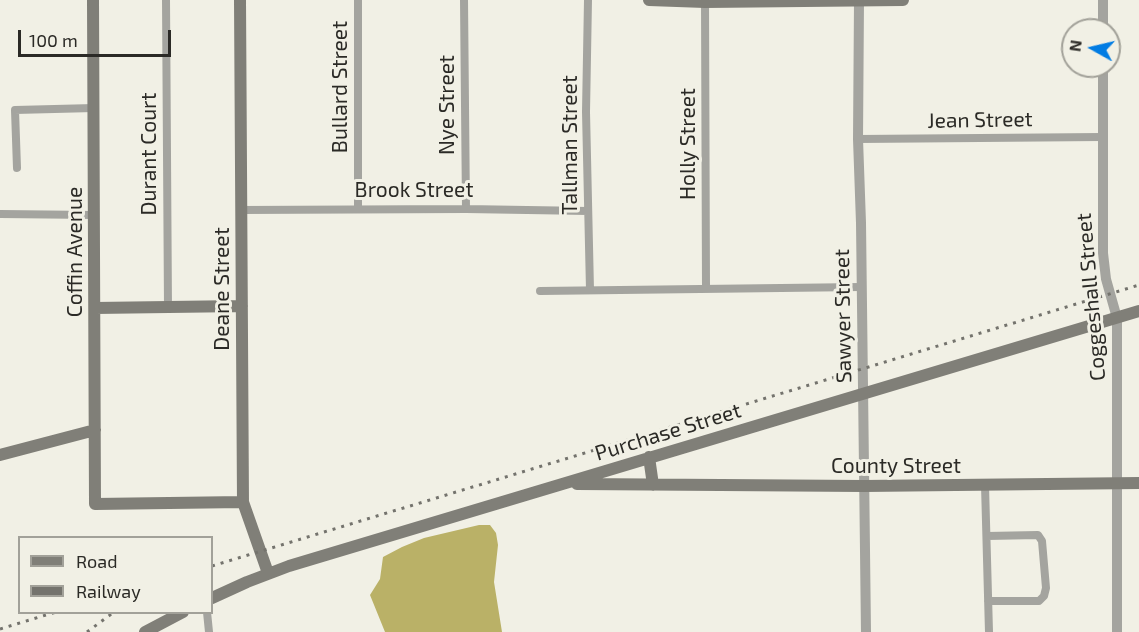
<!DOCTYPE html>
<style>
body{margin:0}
#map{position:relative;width:1139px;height:632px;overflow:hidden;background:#f1f0e5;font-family:"Exo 2",sans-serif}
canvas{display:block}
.legend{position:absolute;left:18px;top:536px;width:195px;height:78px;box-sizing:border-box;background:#f1f0e5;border:2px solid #a2a199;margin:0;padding:8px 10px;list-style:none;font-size:18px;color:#2b2a26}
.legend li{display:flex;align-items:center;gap:12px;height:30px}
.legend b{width:30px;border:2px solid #a2a199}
.north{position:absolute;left:1061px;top:18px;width:60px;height:60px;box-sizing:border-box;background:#f1f0e5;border:2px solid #a2a199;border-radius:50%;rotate:278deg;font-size:16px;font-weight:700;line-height:24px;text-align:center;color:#2b2a26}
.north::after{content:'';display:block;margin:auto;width:21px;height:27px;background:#017ce3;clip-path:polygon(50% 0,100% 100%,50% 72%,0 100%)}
.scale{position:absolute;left:18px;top:30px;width:153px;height:27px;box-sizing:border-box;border:3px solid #2b2a26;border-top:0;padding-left:8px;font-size:18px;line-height:21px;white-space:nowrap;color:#2b2a26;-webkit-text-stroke:4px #f1f0e5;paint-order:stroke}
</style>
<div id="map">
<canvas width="1139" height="632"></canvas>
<ul class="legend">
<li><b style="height:8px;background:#807f78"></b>Road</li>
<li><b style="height:8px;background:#74736d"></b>Railway</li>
</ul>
<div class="north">N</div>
<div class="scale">100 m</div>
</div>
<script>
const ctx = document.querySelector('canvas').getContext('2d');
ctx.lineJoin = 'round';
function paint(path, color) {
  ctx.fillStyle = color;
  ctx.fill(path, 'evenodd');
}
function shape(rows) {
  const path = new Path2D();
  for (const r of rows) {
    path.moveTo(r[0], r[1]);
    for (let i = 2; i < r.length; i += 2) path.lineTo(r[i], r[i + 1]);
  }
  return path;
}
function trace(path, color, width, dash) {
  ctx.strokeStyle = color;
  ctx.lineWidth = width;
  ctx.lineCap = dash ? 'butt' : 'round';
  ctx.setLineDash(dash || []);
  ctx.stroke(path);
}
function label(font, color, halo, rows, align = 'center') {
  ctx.font = font + ' "Exo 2",sans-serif';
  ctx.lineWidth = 6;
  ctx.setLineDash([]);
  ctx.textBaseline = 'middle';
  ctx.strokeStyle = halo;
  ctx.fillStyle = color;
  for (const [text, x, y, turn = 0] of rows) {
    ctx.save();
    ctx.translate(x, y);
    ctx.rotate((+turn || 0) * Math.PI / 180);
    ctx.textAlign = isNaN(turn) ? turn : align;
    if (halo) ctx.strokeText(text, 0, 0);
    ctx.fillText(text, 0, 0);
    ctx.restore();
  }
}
const forest = shape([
 [479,525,490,525,496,533,498,545,494,582,502,632,385,632,370,595,380,579,383,557,402,547,424,538]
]);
const minor = shape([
 [166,0,168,307],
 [464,0,466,209],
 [588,0,586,112,590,290],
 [705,0,706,288],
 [858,139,1102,137],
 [17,168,15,110,94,108],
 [358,209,358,0],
 [241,210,466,209,588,211],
 [0,214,94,215],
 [540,291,861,287],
 [985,485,989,632],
 [987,536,1038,535,1042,541,1046,588,1044,596,1039,601,988,601],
 [207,612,209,632]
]);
const tertiary = shape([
 [859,1,858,139,861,223,866,632],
 [1103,30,1103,0],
 [1103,66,1103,253,1106,279,1117,318,1117,632]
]);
const secondary = shape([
 [93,0,95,504,243,502],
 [240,0,243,502,268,573],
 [649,0,705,2,903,0],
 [95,308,242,306],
 [0,455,95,430],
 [649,457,653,485],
 [577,484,864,486,1139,483],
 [212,598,247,582,289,566,1139,311],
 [145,632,183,612]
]);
const rail = shape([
 [212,566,1139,285],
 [0,629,56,612],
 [87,632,114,612]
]);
const streetNames = [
 ["Bullard Street",340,87,-90],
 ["Nye Street",447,105,-90],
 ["Jean Street",980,120,-1],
 ["Holly Street",688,144,-90],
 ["Tallman Street",570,145,-90],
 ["Durant Court",149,154,-90],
 ["Brook Street",414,190],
 ["Coffin Avenue",75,252,-90],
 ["Deane Street",222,289,-90],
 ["Coggeshall Street",1091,297,-95],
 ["Sawyer Street",843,316,-91],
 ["Purchase Street",668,432,-17],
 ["County Street",896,466]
];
paint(forest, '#bab167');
trace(minor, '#a4a49f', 8);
trace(tertiary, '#a4a49f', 10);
trace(secondary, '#807f78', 12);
trace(rail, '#74736d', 3, [3, 6]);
label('21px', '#2b2a26', '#f1f0e5', streetNames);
</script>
